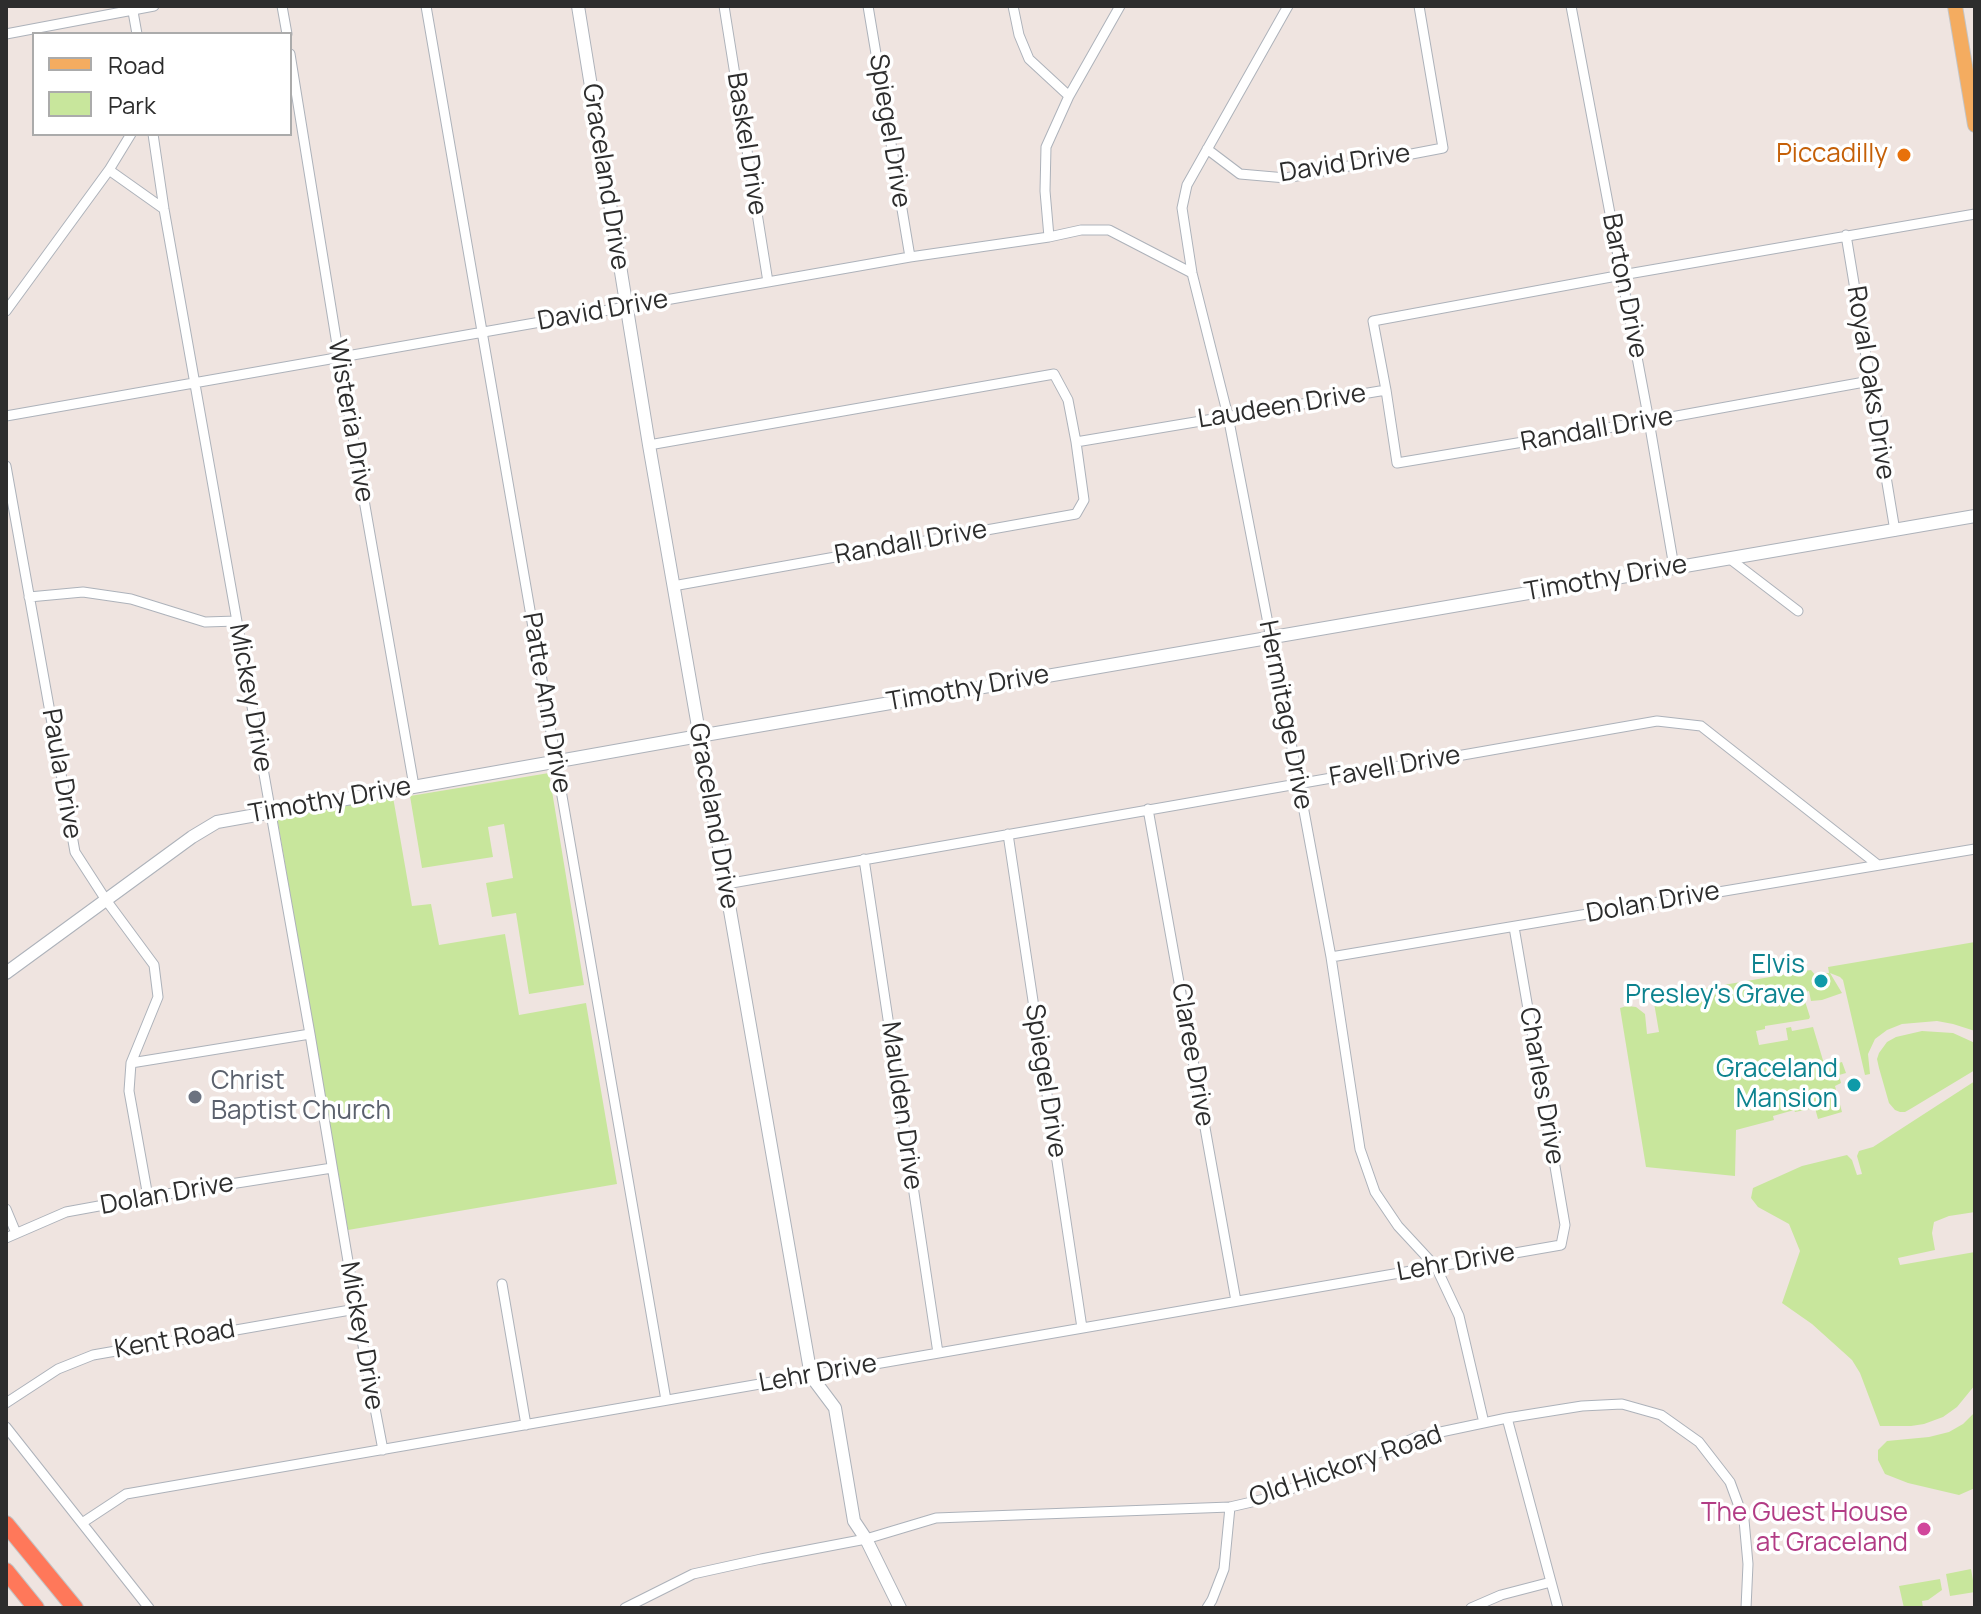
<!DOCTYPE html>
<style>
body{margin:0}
#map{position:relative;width:1981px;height:1614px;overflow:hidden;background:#efe4e0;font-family:Manrope,sans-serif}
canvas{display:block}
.frame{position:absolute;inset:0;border:8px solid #2d2d2d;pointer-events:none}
.legend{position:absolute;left:32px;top:32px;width:260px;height:104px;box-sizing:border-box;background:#fff;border:2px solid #ababab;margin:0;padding:10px 14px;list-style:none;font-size:24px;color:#2d2d2d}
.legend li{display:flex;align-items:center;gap:16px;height:40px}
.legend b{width:40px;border:2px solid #ababab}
</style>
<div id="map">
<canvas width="1981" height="1614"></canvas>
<div class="frame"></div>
<ul class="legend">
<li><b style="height:10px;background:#f4ac60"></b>Road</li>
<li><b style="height:22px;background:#c8e69c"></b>Park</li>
</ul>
</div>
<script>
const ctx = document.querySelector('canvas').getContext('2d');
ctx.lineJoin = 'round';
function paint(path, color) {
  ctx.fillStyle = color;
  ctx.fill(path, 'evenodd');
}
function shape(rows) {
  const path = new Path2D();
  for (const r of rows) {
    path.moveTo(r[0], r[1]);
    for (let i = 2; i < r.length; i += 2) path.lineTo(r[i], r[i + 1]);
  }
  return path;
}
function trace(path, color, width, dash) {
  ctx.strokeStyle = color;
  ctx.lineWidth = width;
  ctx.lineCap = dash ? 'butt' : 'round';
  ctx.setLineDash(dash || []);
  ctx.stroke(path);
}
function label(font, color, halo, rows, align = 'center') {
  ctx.font = font + ' Manrope,sans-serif';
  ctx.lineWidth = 7;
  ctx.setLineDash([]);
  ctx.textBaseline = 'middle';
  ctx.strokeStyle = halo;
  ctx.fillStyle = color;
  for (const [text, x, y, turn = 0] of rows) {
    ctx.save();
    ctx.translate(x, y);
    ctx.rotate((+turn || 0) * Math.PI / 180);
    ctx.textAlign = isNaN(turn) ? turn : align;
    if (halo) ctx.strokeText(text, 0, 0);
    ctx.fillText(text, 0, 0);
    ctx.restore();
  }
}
const green = shape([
 [549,773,584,985,529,994,516,913,492,917,486,883,513,878,504,824,488,827,493,857,422,868,410,796],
 [393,797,412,906,431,904,439,945,505,934,519,1015,586,1003,617,1184,348,1230,277,817],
 [1975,942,1975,1031,1953,1024,1937,1021,1902,1024,1887,1030,1875,1039,1868,1054,1870,1074,1865,1075,1843,980,1840,977,1830,973,1842,993,1822,1000,1811,1001,1809,991,1805,992,1803,995,1810,1017,1809,1019,1765,1026,1765,1029,1756,1031,1759,1045,1788,1040,1786,1028,1791,1027,1792,1031,1813,1027,1825,1067,1842,1062,1846,1073,1839,1075,1841,1083,1835,1086,1842,1112,1818,1119,1815,1108,1795,1112,1794,1110,1773,1116,1774,1120,1736,1130,1735,1176,1646,1167,1620,1008,1627,1006,1636,1007,1645,1014,1647,1034,1659,1032,1653,997,1811,970,1816,976,1819,973,1829,973,1828,967],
 [1922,1031,1953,1033,1975,1043,1975,1070,1912,1108,1905,1112,1900,1112,1895,1110,1889,1103,1879,1068,1877,1059,1879,1053,1887,1042,1896,1037],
 [1975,1081,1975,1212,1949,1216,1934,1222,1932,1233,1935,1250,1898,1258,1900,1265,1975,1252,1975,1385,1957,1407,1943,1417,1924,1424,1911,1426,1880,1426,1860,1373,1852,1360,1812,1324,1782,1303,1800,1251,1789,1224,1758,1207,1751,1198,1753,1188,1802,1166,1847,1155,1852,1160,1857,1175,1862,1174,1857,1156,1859,1151,1873,1147],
 [1975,1412,1975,1488,1959,1495,1908,1483,1885,1474,1878,1460,1878,1450,1887,1441,1929,1437,1949,1432,1963,1424],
 [1971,1569,1975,1592,1950,1596,1946,1574],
 [1940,1579,1942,1590,1928,1600,1922,1601,1923,1608,1904,1608,1899,1586]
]);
const street = shape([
 [132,6,137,34],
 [282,6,287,34],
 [426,6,666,1400],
 [724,6,768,282],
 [868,6,910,257],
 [1013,6,1019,35,1029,59,1069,96],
 [1288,6,1187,185,1182,208,1192,273,1228,416,1299,784,1331,957,1360,1149,1375,1192,1398,1226,1436,1267,1459,1316,1484,1423],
 [1571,6,1649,421,1674,567],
 [6,34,154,6],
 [290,54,339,357,414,786],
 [153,134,164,209,310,1034,356,1309,383,1450],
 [1207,149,1240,174,1286,178,1443,148,1419,6],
 [109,170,164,209],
 [1846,235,1895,531],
 [1049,237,1045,191,1046,147,1069,96,1120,6],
 [6,311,109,170,131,134],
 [1870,381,1649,421,1397,463,1386,390,1373,321,1622,275,1975,214],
 [6,416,910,257,1049,237,1081,230,1109,230,1192,273],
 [1076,442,1386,390],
 [649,445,1054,374,1068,400,1076,442,1084,500,1076,514,673,586],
 [6,466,75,852,106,900,154,965,158,997,131,1063,129,1091,148,1197],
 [1730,559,1798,611],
 [29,597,83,592,131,599,205,622,237,621],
 [1148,809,1236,1301],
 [1008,834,1082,1328],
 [864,859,938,1353],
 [726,884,1657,721,1701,726,1878,865],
 [1331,957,1975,849],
 [131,1063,310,1034],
 [6,1209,16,1233],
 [6,1238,66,1212,148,1197,332,1168],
 [502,1284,526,1425],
 [6,1403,58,1369,93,1355,356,1309],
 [1507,1418,1558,1608],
 [6,1427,149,1608],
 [82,1523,126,1494,1561,1245,1565,1225,1514,927],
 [625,1608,693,1574,761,1559,866,1539,936,1518,1230,1507,1269,1498,1417,1437,1507,1418,1582,1406,1622,1404,1661,1415,1699,1442,1730,1482,1744,1520,1748,1564,1746,1608],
 [1207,1608,1212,1600,1224,1569,1230,1507],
 [1471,1608,1501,1595,1551,1582]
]);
const secondary = shape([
 [578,6,649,445,811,1376,835,1408,854,1521,866,1539,900,1608],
 [6,973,192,837,217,822,699,736,1975,516]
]);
const primary = shape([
 [1955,6,1975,125]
]);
const highway = shape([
 [6,1524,75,1608],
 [6,1571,36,1608]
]);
const markers = [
 [1904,155,8,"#e8710a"],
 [1821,981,8,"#0f9aa8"],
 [1854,1085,8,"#0f9aa8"],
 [195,1097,8,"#6b7280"],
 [1924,1529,8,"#d1479c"]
];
const streetNames = [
 ["Spiegel Drive",889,131,81],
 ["Baskel Drive",746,144,81],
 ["David Drive",1345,164,-9],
 ["Graceland Drive",605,177,81],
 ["Barton Drive",1624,286,79],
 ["David Drive",603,311,-10],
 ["Royal Oaks Drive",1870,383,81],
 ["Laudeen Drive",1282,407,-9],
 ["Wisteria Drive",350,421,80],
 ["Randall Drive",1597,430,-10],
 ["Randall Drive",911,543,-10],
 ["Timothy Drive",1606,579,-10],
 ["Timothy Drive",968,689,-10],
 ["Mickey Drive",250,698,80],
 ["Patte Ann Drive",546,703,80],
 ["Hermitage Drive",1285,715,79],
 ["Favell Drive",1395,767,-10],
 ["Paula Drive",61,774,80],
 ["Timothy Drive",330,801,-10],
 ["Graceland Drive",713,816,80],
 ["Dolan Drive",1653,903,-10],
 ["Claree Drive",1192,1055,80],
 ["Spiegel Drive",1045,1081,81],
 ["Charles Drive",1541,1086,80],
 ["Maulden Drive",901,1106,82],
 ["Dolan Drive",167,1195,-10],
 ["Lehr Drive",1456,1263,-10],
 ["Mickey Drive",361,1336,80],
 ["Kent Road",175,1340,-10],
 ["Lehr Drive",818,1374,-10],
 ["Old Hickory Road",1346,1467,-19]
];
const foodNames = [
 ["Piccadilly",1888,155]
];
const cultureNames = [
 ["Elvis",1805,966],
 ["Presley's Grave",1805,996],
 ["Graceland",1838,1070],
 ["Mansion",1838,1100]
];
const worshipNames = [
 ["Christ",211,1082],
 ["Baptist Church",211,1112]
];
const hotelNames = [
 ["The Guest House",1908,1514],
 ["at Graceland",1908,1544]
];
paint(green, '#c8e69c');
trace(street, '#adb2ba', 11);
trace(secondary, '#adb2ba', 14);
trace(primary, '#c4c4c4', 16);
trace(highway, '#c4c4c4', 18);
trace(street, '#fff', 9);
trace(secondary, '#fff', 12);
trace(primary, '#f4ac60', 14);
trace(highway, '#ff785a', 16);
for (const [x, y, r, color] of markers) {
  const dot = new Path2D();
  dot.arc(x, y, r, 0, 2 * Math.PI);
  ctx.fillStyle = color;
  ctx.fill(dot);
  trace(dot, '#fff', 3);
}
label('26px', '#2d2d2d', '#fff', streetNames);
label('26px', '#c56008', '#fff', foodNames, 'right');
label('26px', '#0d838f', '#fff', cultureNames, 'right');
label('26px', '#5b616d', '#fff', worshipNames, 'left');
label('26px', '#b23c85', '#fff', hotelNames, 'right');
</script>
